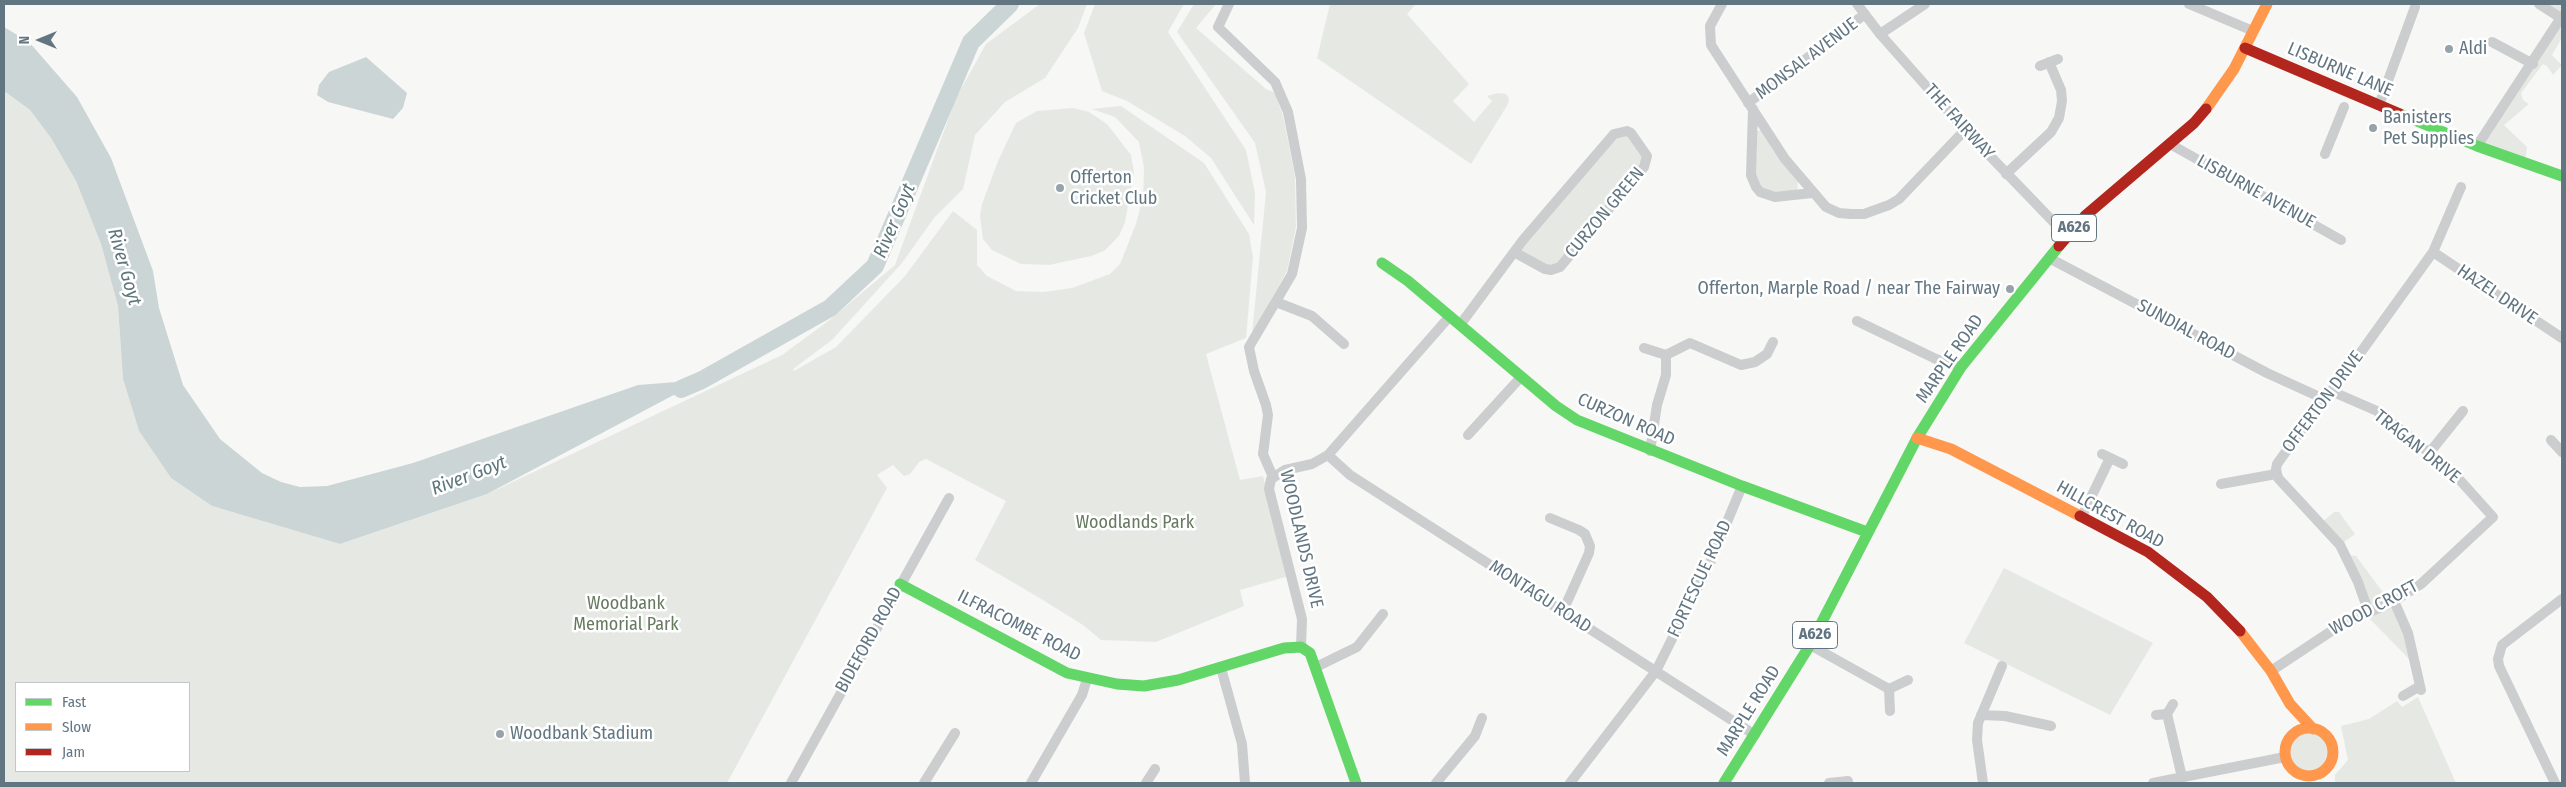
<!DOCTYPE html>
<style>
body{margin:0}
#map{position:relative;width:2566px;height:787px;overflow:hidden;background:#f7f7f6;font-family:"Fira Sans Condensed",sans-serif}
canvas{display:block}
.frame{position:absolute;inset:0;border:5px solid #627682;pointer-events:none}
.legend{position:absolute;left:15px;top:682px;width:175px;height:90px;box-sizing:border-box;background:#fff;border:1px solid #c0c8cd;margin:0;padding:6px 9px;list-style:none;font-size:15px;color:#627682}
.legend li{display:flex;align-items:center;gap:10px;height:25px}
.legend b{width:25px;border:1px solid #c0c8cd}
.north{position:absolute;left:15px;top:15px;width:50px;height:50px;-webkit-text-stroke:4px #fff;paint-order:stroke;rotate:270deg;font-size:14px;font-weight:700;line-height:20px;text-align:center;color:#627682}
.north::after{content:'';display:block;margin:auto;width:18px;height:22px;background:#627682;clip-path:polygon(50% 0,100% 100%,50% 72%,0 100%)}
</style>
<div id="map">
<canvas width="2566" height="787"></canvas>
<div class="frame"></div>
<ul class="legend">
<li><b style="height:6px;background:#63d668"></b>Fast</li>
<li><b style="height:6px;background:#ff974d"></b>Slow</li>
<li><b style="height:6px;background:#b3261e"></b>Jam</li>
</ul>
<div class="north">N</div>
</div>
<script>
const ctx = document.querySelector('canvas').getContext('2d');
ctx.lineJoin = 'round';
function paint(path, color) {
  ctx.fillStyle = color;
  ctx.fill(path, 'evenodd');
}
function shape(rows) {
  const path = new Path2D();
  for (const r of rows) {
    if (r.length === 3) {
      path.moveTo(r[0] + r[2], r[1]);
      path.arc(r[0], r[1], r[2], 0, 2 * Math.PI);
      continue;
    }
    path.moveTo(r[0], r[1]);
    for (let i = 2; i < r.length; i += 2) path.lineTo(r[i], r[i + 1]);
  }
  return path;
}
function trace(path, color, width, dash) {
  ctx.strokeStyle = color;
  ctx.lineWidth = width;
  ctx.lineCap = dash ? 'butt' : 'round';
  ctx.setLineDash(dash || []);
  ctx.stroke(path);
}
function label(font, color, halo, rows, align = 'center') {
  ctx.font = font + ' "Fira Sans Condensed",sans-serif';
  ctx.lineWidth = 5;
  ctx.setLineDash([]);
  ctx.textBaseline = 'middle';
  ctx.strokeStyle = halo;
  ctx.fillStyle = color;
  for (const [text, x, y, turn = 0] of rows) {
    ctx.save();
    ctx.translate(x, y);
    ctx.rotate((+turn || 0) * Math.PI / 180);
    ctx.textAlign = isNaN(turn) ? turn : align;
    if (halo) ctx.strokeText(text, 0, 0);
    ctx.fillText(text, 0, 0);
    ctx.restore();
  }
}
const green = shape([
 [1040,4,1087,4,1078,28,1045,78,1005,102,975,135,963,189,934,218,902,263,832,340,793,369,794,371,836,347,905,276,953,211,977,230,977,265,987,276,1016,291,1044,292,1072,288,1110,274,1120,264,1136,224,1143,197,1144,168,1139,142,1115,117,1092,109,1121,106,1204,163,1249,234,1253,257,1246,338,1206,354,1240,480,1263,476,1289,576,1240,590,1244,606,1156,642,1101,640,1083,625,1038,597,975,560,1006,501,926,459,919,462,910,474,904,476,893,465,877,475,887,488,727,783,4,783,4,91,30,110,51,138,76,181,101,244,118,306,123,379,139,431,171,478,212,506,340,544,487,494,782,355,827,322,895,265,956,98,986,44],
 [16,683,189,683,189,771,16,771],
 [1095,4,1184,4,1168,32,1246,150,1255,193,1254,225,1211,158,1185,136,1127,101,1102,91,1084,33],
 [1194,4,1216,4,1196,28,1266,89,1275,93,1283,116,1295,176,1296,227,1287,271,1252,334,1266,192,1255,143,1177,32],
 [1330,4,1416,4,1407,14,1469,84,1453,101,1474,122,1492,101,1487,96,1498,93,1506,94,1509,98,1508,104,1471,164,1317,58],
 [2539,4,2562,4,2562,38,2552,55,2562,65,2553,75,2547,66,2543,64,2521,93,2523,100,2529,104,2504,125,2527,147,2525,162,2477,146,2561,18],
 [1073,108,1089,112,1107,124,1131,155,1134,172,1125,222,1119,236,1104,251,1091,256,1049,265,1021,264,992,250,983,239,980,216,982,204,998,161,1016,123,1037,111],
 [1762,130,1798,182,1797,192,1778,195,1763,189,1755,178,1754,131],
 [1627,131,1647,161,1551,270,1514,252,1614,134],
 [2334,512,2339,512,2355,534,2340,545,2320,524],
 [2346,555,2356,556,2385,595,2389,603,2394,601,2415,665,2365,614],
 [2004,568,2153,643,2110,715,1964,643],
 [2418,697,2456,783,2335,783,2335,775,2348,760,2341,726,2369,719,2397,701,2402,707],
 [2309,752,24]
]);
const water = shape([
 [4,27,29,42,77,97,111,158,153,271,159,308,183,385,220,439,262,473,281,482,300,487,327,486,413,463,638,385,702,380,487,494,340,544,212,506,171,478,139,431,123,379,118,306,101,244,76,181,51,138,30,110,4,91],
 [366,57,407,93,403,108,393,119,328,102,317,95,319,85,329,72]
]);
const river = shape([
 [681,389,702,380,830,308,875,266,971,42,1010,4]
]);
const street = shape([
 [1229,4,1218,27,1275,82,1288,112,1301,179,1302,228,1292,274,1249,347,1254,371,1266,405,1268,415,1263,454,1273,477],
 [1722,4,1710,26,1711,45,1785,159,1826,207,1839,213,1851,214,1864,214,1889,205,1899,199,1965,130],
 [1857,4,1880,34,1965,130,2067,236],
 [2189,4,2253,31],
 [2539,4,2561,18],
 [1880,34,1925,4],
 [2492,42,2533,64],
 [2040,66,2058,59],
 [1748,103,1865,14],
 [2379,105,2415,7],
 [1753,109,1751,175,1756,187,1760,192,1775,197,1812,193],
 [2170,144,2341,240],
 [2477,146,2562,16],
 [2325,154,2344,107],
 [2006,174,2051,132,2059,118,2062,101,2061,90,2049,62],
 [2433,252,2562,338],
 [2049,258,2267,373,2324,399],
 [1276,302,1312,316,1344,344],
 [1857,321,1936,359,1961,367],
 [1460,325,1523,240,1614,134,1627,131,1631,133,1647,156,1644,167,1560,267,1551,270,1545,269,1514,252],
 [1644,348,1666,355],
 [1468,435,1521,377],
 [2551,440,2562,452],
 [1650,451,1657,405,1666,375,1666,355,1690,343,1741,365,1755,362,1767,354,1773,342],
 [2430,452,2463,411],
 [2102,454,2123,464],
 [1328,455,1350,475,1755,735],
 [2221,484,2276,474],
 [2082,516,2110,458],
 [1550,518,1579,530,1585,534,1590,546,1589,553,1563,611],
 [2394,601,2408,633,2421,690],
 [2369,613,2358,582,2340,545,2278,478,2276,469,2277,464,2324,399,2343,377,2433,252,2461,187],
 [1810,645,1889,689],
 [1301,647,1302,619,1269,489,1271,479,1285,470,1312,464,1328,455,1450,316],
 [1316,667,1357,647,1383,614],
 [1221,668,1242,744,1245,783],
 [2271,671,2336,628,2394,601,2421,584,2493,517,2458,478,2414,440,2377,411,2331,391],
 [2403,696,2420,686],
 [1890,711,1889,689,1908,680],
 [2167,714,2182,777],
 [1981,715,2005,716,2051,726],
 [2156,715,2167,714,2173,704],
 [791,783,949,498],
 [924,783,955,733],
 [1031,783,1082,695,1087,679],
 [1146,783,1155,769],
 [1436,783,1475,736,1482,718],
 [1570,783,1656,671,1710,563,1742,486],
 [1829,783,1848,781],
 [1983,783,1977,740,1978,723,2002,666],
 [2153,783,2285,757],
 [2555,783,2499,666,2498,659,2502,645,2562,599]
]);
const fast = shape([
 [2400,114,2477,146,2562,176],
 [1382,263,1408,281,1556,406,1577,420,1742,486,1867,532],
 [900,584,1067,673,1117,684,1144,686,1178,680,1284,648,1301,647,1310,653,1356,783],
 [1724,783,1810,645,1917,438,1961,367,2059,246]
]);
const slow = shape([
 [2206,109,2234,69,2267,4],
 [1917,438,1951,449,2080,516],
 [2240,631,2271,671,2290,704,2313,729],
 [2309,752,24]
]);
const jam = shape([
 [2245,48,2400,114],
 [2059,246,2085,216,2194,123,2206,109],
 [2080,516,2148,552,2207,597,2240,631]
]);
const markers = [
 [2449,49,5,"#96a3ab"],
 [2373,128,5,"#96a3ab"],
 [1060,188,5,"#96a3ab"],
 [2010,289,5,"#96a3ab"],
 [500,734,5,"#96a3ab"]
];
const shields = [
 [2074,228,45],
 [1815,635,45]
];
const shieldNames = [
 ["A626",2074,228],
 ["A626",1815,635]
];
const poiNames = [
 ["Aldi",2459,49],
 ["Banisters",2383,118],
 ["Pet Supplies",2383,139],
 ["Offerton",1070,178],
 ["Cricket Club",1070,199],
 ["Offerton, Marple Road / near The Fairway",2000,289,"right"],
 ["Woodbank Stadium",510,734]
];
const streetNames = [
 ["MONSAL AVENUE",1807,59,-37],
 ["LISBURNE LANE",2340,70,23],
 ["THE FAIRWAY",1959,122,48],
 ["LISBURNE AVENUE",2256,192,29],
 ["CURZON GREEN",1605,213,-50],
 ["HAZEL DRIVE",2497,295,34],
 ["SUNDIAL ROAD",2186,330,28],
 ["MARPLE ROAD",1950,359,-55],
 ["OFFERTON DRIVE",2323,402,-53],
 ["CURZON ROAD",1626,420,24],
 ["TRAGAN DRIVE",2417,447,39],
 ["HILLCREST ROAD",2110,515,29],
 ["WOODLANDS DRIVE",1301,539,77],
 ["FORTESCUE ROAD",1700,579,-65],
 ["MONTAGU ROAD",1540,597,33],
 ["WOOD CROFT",2374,608,-28],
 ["ILFRACOMBE ROAD",1019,626,27],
 ["BIDEFORD ROAD",869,640,-61],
 ["MARPLE ROAD",1749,711,-58]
];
const parkNames = [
 ["Woodlands Park",1135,523],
 ["Woodbank",626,604],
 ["Memorial Park",626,625]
];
const waterNames = [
 ["River Goyt",895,221,-67],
 ["River Goyt",124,267,74],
 ["River Goyt",469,476,-21]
];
paint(green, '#e6e9e3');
paint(water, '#cbd5d6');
trace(river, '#cbd5d6', 18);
trace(street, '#cccdce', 10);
trace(fast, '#63d668', 11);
trace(slow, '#ff974d', 11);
trace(jam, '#b3261e', 11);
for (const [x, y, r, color] of markers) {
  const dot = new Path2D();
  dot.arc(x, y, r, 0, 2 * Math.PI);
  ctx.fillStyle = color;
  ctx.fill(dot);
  trace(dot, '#fff', 2);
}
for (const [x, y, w] of shields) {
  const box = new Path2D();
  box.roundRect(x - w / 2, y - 13.5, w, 27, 4);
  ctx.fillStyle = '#fff';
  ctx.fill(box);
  trace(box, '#627682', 1);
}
label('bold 16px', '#627682', null, shieldNames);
label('18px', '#627682', '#fff', poiNames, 'left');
label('18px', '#627682', '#fff', streetNames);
label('18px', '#677961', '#fff', parkNames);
label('italic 19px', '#5d767c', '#fff', waterNames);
</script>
